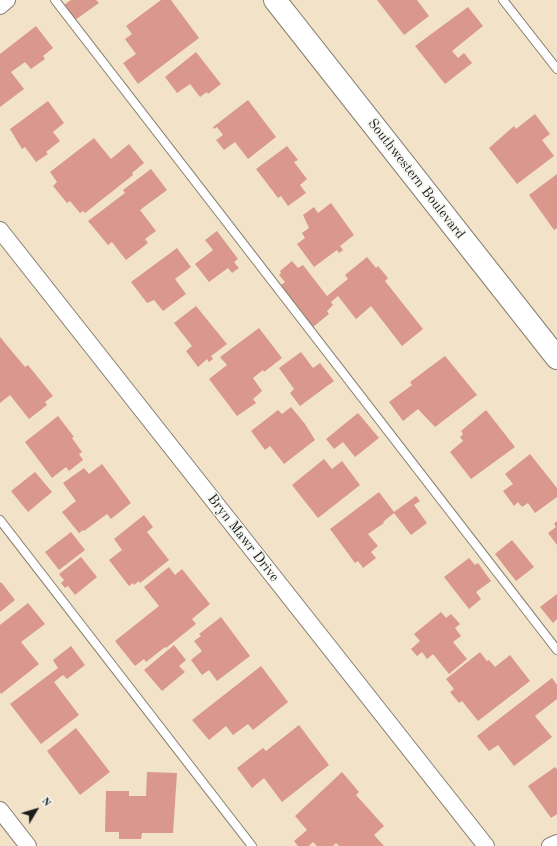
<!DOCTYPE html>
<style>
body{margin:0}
#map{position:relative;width:557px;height:846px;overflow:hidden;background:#f1e2c8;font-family:"Old Standard TT",serif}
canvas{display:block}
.north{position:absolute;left:16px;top:790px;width:40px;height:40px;-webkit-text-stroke:3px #f6f6f2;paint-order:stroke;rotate:52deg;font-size:11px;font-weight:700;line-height:16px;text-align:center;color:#1c1c1c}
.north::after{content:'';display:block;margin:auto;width:14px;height:18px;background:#1c1c1c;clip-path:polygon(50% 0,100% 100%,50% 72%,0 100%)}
</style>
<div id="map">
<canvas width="557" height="846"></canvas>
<div class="north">N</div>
</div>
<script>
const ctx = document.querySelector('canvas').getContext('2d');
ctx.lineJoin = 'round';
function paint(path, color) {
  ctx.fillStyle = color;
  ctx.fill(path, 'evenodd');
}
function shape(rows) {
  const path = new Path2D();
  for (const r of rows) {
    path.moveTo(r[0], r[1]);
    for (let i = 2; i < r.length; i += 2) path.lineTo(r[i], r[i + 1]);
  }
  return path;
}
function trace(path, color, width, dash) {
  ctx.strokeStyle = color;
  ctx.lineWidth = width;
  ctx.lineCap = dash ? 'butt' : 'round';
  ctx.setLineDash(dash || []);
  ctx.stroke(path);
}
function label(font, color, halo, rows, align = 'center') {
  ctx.font = font + ' "Old Standard TT",serif';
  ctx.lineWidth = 3.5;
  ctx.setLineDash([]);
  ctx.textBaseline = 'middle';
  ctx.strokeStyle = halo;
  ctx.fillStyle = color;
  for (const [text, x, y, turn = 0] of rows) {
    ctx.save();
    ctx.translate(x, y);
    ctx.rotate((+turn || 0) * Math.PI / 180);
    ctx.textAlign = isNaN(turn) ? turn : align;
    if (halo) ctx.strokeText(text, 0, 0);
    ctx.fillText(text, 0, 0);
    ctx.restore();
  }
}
const building = shape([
 [71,0,96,0,99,3,75,20,64,5],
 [161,0,171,0,199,38,138,84,123,63,136,54,125,39,132,34,126,26],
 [377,0,417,0,429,16,404,35],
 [468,7,483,26,452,51,458,58,464,53,472,63,445,84,415,46],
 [36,26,53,48,43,56,45,59,31,69,25,62,11,72,24,89,0,107,0,54],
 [196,52,221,84,208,94,207,92,200,97,190,84,177,93,165,77],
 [248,100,276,137,248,159,235,142,224,150,216,140,223,135,217,127,214,129,213,127],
 [48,101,64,123,53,132,60,141,46,152,48,154,36,162,25,147,22,149,10,129],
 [535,114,550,134,542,140,554,156,517,184,489,148,514,126,516,129],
 [94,138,111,159,129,144,144,163,132,173,133,175,85,213,83,211,80,213,70,201,67,203,53,186,57,182,50,172],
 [287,146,298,160,294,162,307,179,300,185,306,193,288,206,281,196,278,198,256,169],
 [151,169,167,190,140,210,156,231,145,239,148,243,126,260,112,242,108,245,88,221,125,193,123,190],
 [557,174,557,228,554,230,529,195],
 [331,203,354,235,340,246,343,250,339,253,337,250,314,267,297,244,305,238,302,233,309,228,303,215,314,207,318,213],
 [217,231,238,259,234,262,239,268,232,273,228,268,209,282,195,264,213,250,205,240],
 [177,248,191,267,175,279,186,294,163,311,154,300,147,303,131,282],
 [367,257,376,268,378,266,388,278,385,281,423,329,402,346,371,306,356,319,338,296,331,302,333,305,327,311,329,314,313,327,281,285,285,282,279,275,281,273,280,271,292,261,298,268,303,265,327,296,348,279,345,275],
 [196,306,227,344,211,356,213,359,209,362,207,359,198,367,186,351,192,346,174,323],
 [259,328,282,358,264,372,263,370,253,378,262,391,253,399,256,403,237,416,209,379,227,365,220,357],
 [0,337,25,367,28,365,53,396,45,402,47,405,29,419,10,395,0,403],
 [301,352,313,368,320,363,334,381,300,406,290,393,294,389,279,368],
 [445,356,477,395,435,427,418,409,403,421,389,402,412,385,410,382],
 [291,407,305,424,315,440,284,464,270,446,265,450,251,431,278,410,282,414],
 [486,410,515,447,471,479,450,452,463,441,460,437,463,434,461,431],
 [358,413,379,438,355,457,343,442,334,449,326,439],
 [58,416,74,437,72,438,82,452,79,454,83,460,69,471,66,467,52,478,25,442],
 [530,454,557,488,557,497,535,513,528,503,522,507,518,502,514,506,503,491,513,484,505,474],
 [324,459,332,469,342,461,360,485,318,518,292,485],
 [102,464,131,503,111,519,107,514,84,531,83,530,79,533,62,512,76,501,63,483,84,468,89,474],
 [35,472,52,492,28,512,11,491],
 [379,492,394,512,416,496,420,501,414,505,427,523,411,535,394,513,383,522,384,523,368,534,378,546,371,552,376,558,363,568,358,561,355,563,330,529],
 [144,515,153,527,147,532,169,560,140,583,139,581,134,585,133,583,129,586,109,560,122,550,114,539],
 [557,521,557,545,548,533,556,527,554,524],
 [71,532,85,550,59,570,45,552],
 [512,540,534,567,516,581,495,554],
 [81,557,97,577,75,595,68,586,65,588,61,583,64,580,59,574],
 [469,558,475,565,478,563,491,581,476,592,481,599,469,609,444,577],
 [169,567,175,575,182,569,210,604,192,619,196,624,166,648,165,647,146,662,144,659,135,666,115,641,159,606,144,587],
 [1,582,15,600,0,612,0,583],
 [557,594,557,619,553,623,540,607],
 [28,603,45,624,21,642,39,664,1,694,0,692,0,625],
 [441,612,446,618,451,614,460,624,455,628,461,636,453,642,467,659,449,674,433,654,427,659,422,652,417,656,411,649,420,641,414,634],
 [221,617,250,656,217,681,209,670,202,675,191,660,202,651,194,641,201,636,199,634],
 [174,645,186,660,179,666,185,672,162,691,144,670],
 [71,646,85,665,67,679,63,675,54,682,79,715,41,744,10,704,58,668,53,660],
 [480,652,487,661,489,660,495,667,510,655,530,681,478,721,462,701,459,703,450,692,454,689,446,679],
 [261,666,288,702,253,730,248,724,233,735,226,726,209,740,192,720],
 [552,678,557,685,557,699,535,716,552,737,514,766,498,745,489,751,477,736],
 [299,725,329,765,282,802,264,778,252,788,237,768,263,748,266,751],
 [76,728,110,772,80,795,47,751],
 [555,767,556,769,557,768,557,814,551,818,528,786],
 [147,772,177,773,173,833,142,833,141,839,119,839,119,832,105,832,106,791,129,791,129,796,146,796],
 [342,772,359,792,356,795,384,826,374,835,384,846,339,846,336,843,333,846,317,846,313,842,309,846,298,846,294,841,307,830,295,816]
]);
const lane = shape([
 [55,0,557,650],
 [503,0,557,69],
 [0,520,252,846]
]);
const street = shape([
 [0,6,7,0],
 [0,230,486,846],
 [0,810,28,846],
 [550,846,557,843]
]);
const secondary = shape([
 [275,0,557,358]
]);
const streetNames = [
 ["Southwestern Boulevard",416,179,52],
 ["Bryn Mawr Drive",243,538,52]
];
paint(building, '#da988c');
trace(lane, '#867f72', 10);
trace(street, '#867f72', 18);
trace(secondary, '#867f72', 24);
trace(lane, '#fff', 8);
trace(street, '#fff', 16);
trace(secondary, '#fff', 22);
label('14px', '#1c1c1c', '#f6f6f2', streetNames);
</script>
